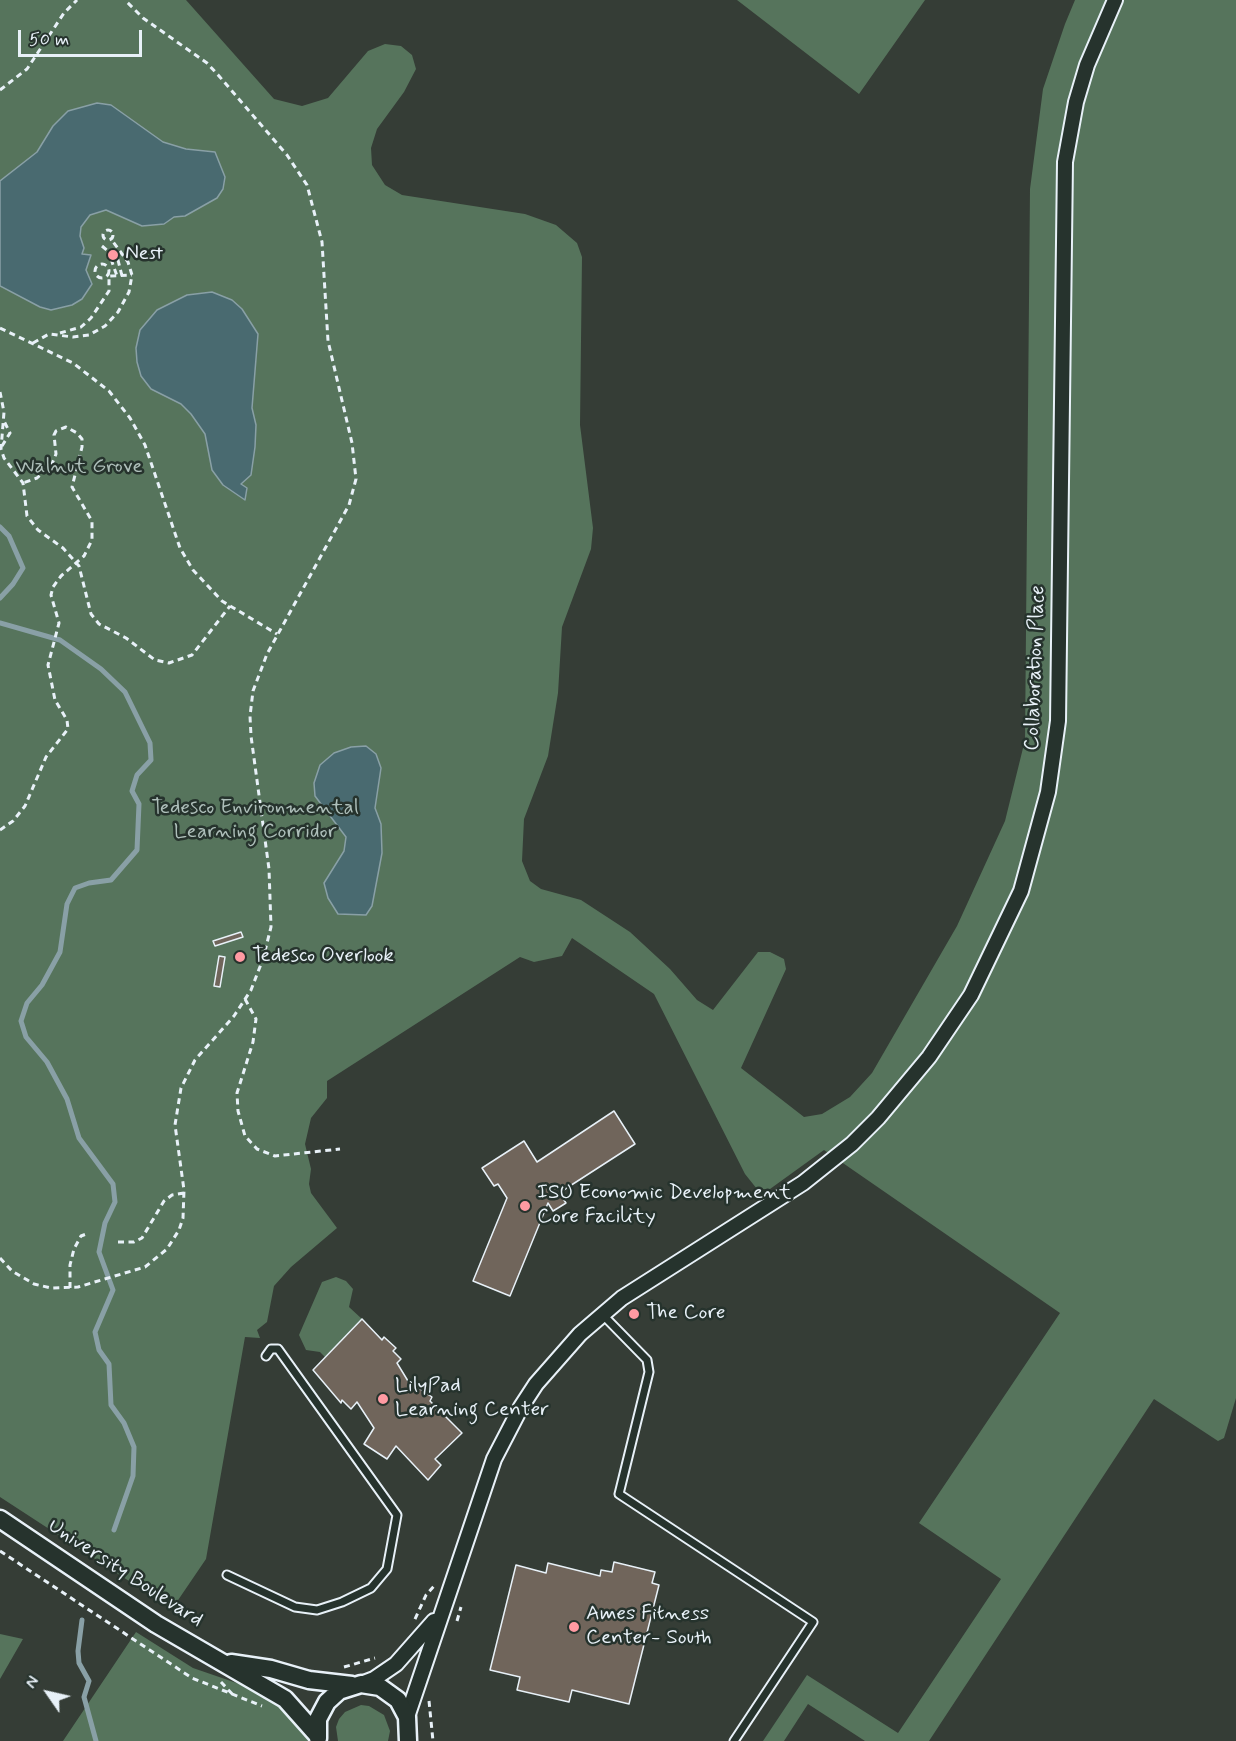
<!DOCTYPE html>
<style>
body{margin:0}
#map{position:relative;width:1236px;height:1741px;overflow:hidden;background:#353d36;font-family:Mynerve,sans-serif}
canvas{display:block}
.north{position:absolute;left:18px;top:1663px;width:60px;height:60px;-webkit-text-stroke:4px #26332d;paint-order:stroke;rotate:304deg;font-size:16px;font-weight:700;line-height:24px;text-align:center;color:#e8f1f8}
.north::after{content:'';display:block;margin:auto;width:21px;height:27px;background:#e8f1f8;clip-path:polygon(50% 0,100% 100%,50% 72%,0 100%)}
.scale{position:absolute;left:18px;top:30px;width:124px;height:27px;box-sizing:border-box;border:3px solid #e8f1f8;border-top:0;padding-left:8px;font-size:18px;line-height:21px;white-space:nowrap;color:#e8f1f8;-webkit-text-stroke:4px #26332d;paint-order:stroke}
</style>
<div id="map">
<canvas width="1236" height="1741"></canvas>
<div class="north">N</div>
<div class="scale">50 m</div>
</div>
<script>
const ctx = document.querySelector('canvas').getContext('2d');
ctx.lineJoin = 'round';
function paint(path, color) {
  ctx.fillStyle = color;
  ctx.fill(path, 'evenodd');
}
function shape(rows) {
  const path = new Path2D();
  for (const r of rows) {
    if (r.length === 3) {
      path.moveTo(r[0] + r[2], r[1]);
      path.arc(r[0], r[1], r[2], 0, 2 * Math.PI);
      continue;
    }
    path.moveTo(r[0], r[1]);
    for (let i = 2; i < r.length; i += 2) path.lineTo(r[i], r[i + 1]);
  }
  return path;
}
function trace(path, color, width, dash) {
  ctx.strokeStyle = color;
  ctx.lineWidth = width;
  ctx.lineCap = dash ? 'butt' : 'round';
  ctx.setLineDash(dash || []);
  ctx.stroke(path);
}
function label(font, color, halo, rows, align = 'center') {
  ctx.font = font + ' Mynerve,sans-serif';
  ctx.lineWidth = 5;
  ctx.setLineDash([]);
  ctx.textBaseline = 'middle';
  ctx.strokeStyle = halo;
  ctx.fillStyle = color;
  for (const [text, x, y, turn = 0] of rows) {
    ctx.save();
    ctx.translate(x, y);
    ctx.rotate((+turn || 0) * Math.PI / 180);
    ctx.textAlign = isNaN(turn) ? turn : align;
    if (halo) ctx.strokeText(text, 0, 0);
    ctx.fillText(text, 0, 0);
    ctx.restore();
  }
}
const green = shape([
 [0,0,186,0,274,99,302,106,328,98,368,51,385,44,401,46,412,55,416,69,404,92,377,129,371,148,372,165,385,185,402,195,525,214,556,225,577,243,582,257,580,425,593,528,591,549,562,627,558,693,548,756,524,819,522,861,530,881,541,889,581,900,630,932,670,969,697,1000,713,1010,758,952,770,952,784,959,786,969,741,1068,804,1117,822,1114,850,1097,872,1073,957,926,1005,821,1025,740,1030,189,1043,89,1065,24,1075,0,1236,0,1236,1398,1224,1438,1218,1441,1154,1399,929,1741,865,1741,808,1704,784,1741,763,1741,807,1675,898,1733,1001,1579,919,1523,1060,1313,824,1150,770,1189,757,1189,745,1174,654,994,572,938,562,956,534,962,520,957,327,1081,327,1098,311,1118,305,1144,311,1169,309,1184,311,1193,337,1228,291,1267,274,1286,267,1322,257,1330,260,1338,245,1337,206,1559,172,1609,0,1497],
 [737,0,925,0,859,94],
 [336,1277,346,1281,353,1289,349,1307,362,1319,325,1357,320,1352,306,1350,299,1335,322,1282],
 [136,1632,193,1668,257,1690,278,1701,300,1724,308,1741,63,1741],
 [0,1634,23,1639,0,1679],
 [361,1705,369,1706,384,1715,390,1731,388,1741,338,1741,336,1727,339,1719,345,1712]
]);
const water = shape([
 [97,103,111,105,163,142,186,149,215,152,225,177,223,189,217,198,185,216,174,217,164,224,142,226,106,210,90,215,81,227,80,236,84,248,82,254,91,255,86,270,92,284,82,299,72,305,51,310,40,307,0,286,0,181,37,152,53,126,68,111,97,103],
 [212,292,232,300,242,309,258,334,252,408,256,425,255,447,251,475,241,484,247,488,245,500,223,485,212,470,205,434,191,414,181,404,151,389,141,376,137,362,136,348,140,330,157,310,187,295,212,292],
 [366,746,376,754,381,768,375,808,381,824,382,853,372,906,366,915,338,914,328,898,324,883,344,851,346,837,315,796,314,783,320,765,334,753,351,747,366,746]
]);
const stream = shape([
 [0,527,9,536,23,568,13,584,0,598],
 [0,623,60,640,101,669,125,692,150,743,151,760,137,775,132,791,139,804,137,850,111,880,89,883,75,888,67,904,60,952,42,985,27,1003,21,1021,26,1037,47,1062,67,1099,79,1138,113,1184,115,1202,105,1223,99,1252,113,1290,95,1332,99,1350,109,1364,111,1405,124,1423,134,1447,133,1476,114,1530],
 [82,1620,78,1651,79,1663,89,1681,84,1697,96,1741]
]);
const building = shape([
 [241,932,243,937,215,946,213,941,241,932],
 [219,956,225,957,220,987,214,986,219,956],
 [614,1111,635,1144,559,1193,566,1203,558,1208,553,1211,548,1203,510,1296,473,1281,507,1198,498,1184,494,1186,482,1168,524,1141,537,1162,614,1111],
 [362,1319,382,1340,384,1337,396,1348,393,1351,401,1359,397,1363,408,1381,432,1397,430,1401,462,1433,435,1459,441,1465,428,1480,396,1446,387,1459,364,1444,374,1428,357,1402,351,1409,342,1400,341,1403,313,1370,362,1319],
 [614,1562,655,1572,652,1583,659,1585,629,1704,572,1690,569,1702,517,1690,520,1677,490,1670,516,1565,546,1573,548,1563,600,1576,601,1570,612,1572,614,1562]
]);
const path = shape([
 [0,90,27,69,64,13,77,0],
 [108,235,5],
 [102,246,118,260,122,276],
 [111,259,117,276],
 [102,271,7],
 [0,328,73,363,109,391,130,418,145,445,180,548,193,570,222,601,277,634],
 [60,333,81,327,91,318,109,291,109,276,132,275],
 [33,343,49,334,73,337,89,335,105,326,118,312,129,292,132,275,128,262,111,239],
 [0,392,4,412,1,449,4,458,23,483,27,516,38,530,63,548,79,566,91,614,99,624,126,638,155,660,169,663,192,655,230,606],
 [2,446,10,433,4,421],
 [0,830,13,821,25,806,46,757,68,729,67,720,55,700,48,665,59,623,51,595,53,587,61,576,84,556,92,540,92,521,72,487,82,447,82,439,77,433,66,427,56,431,54,435,56,454,52,464,37,478,23,483],
 [245,999,256,1019,253,1042,237,1093,238,1111,245,1136,257,1149,275,1156,340,1149],
 [118,1242,134,1242,142,1238,164,1201,172,1195,184,1193],
 [0,1258,12,1271,34,1284,51,1288,78,1287,145,1267,167,1249,179,1230,183,1218,184,1190,175,1125,181,1088,195,1060,234,1016,251,990,263,959,271,927,269,869,251,736,250,716,253,691,267,654,349,505,356,479,352,443,328,341,322,242,307,185,287,155,219,76,207,63,143,18,125,0],
 [70,1288,70,1265,74,1249,81,1236,89,1233],
 [0,1551,192,1678,262,1706],
 [415,1619,426,1595,434,1586],
 [457,1621,461,1607],
 [344,1667,375,1658],
 [221,1682,235,1697],
 [429,1701,433,1741]
]);
const service = shape([
 [602,1314,647,1360,649,1372,619,1494,813,1622,734,1741],
 [227,1575,295,1607,317,1610,342,1602,371,1588,387,1569,397,1515,278,1349,271,1349,266,1356]
]);
const minor = shape([
 [361,1684,374,1679,396,1664,434,1621],
 [407,1717,494,1459,521,1407,536,1384,580,1334,622,1298,803,1183,852,1144,878,1118,929,1057,971,995,1021,891,1048,792,1058,721,1065,162,1076,102,1087,65,1115,0]
]);
const tertiary = shape([
 [0,1519,156,1624,285,1699,317,1735],
 [231,1663,271,1669,309,1680,352,1685],
 [318,1738,318,1719,327,1702,339,1691,361,1684,380,1687,398,1700,407,1717,408,1741]
]);
const markers = [
 [113,255,6,"#ff9aa2"],
 [240,957,6,"#ff9aa2"],
 [525,1206,6,"#ff9aa2"],
 [634,1314,6,"#ff9aa2"],
 [383,1399,6,"#ff9aa2"],
 [574,1627,6,"#ff9aa2"]
];
const poiNames = [
 ["Nest",125,255],
 ["Tedesco Overlook",252,957],
 ["ISU Economic Development",537,1194],
 ["Core Facility",537,1218],
 ["The Core",646,1314],
 ["LilyPad",395,1387],
 ["Learning Center",395,1411],
 ["Ames Fitness",586,1615],
 ["Center- South",586,1639]
];
const parkNames = [
 ["Walnut Grove",79,468],
 ["Tedesco Environmental",255,809],
 ["Learning Corridor",255,833]
];
const streetNames = [
 ["Collaboration Place",1036,668,-88],
 ["University Boulevard",125,1574,33]
];
paint(green, '#56745c');
paint(water, '#496a70');
trace(water, '#89a0a6', 1.5);
trace(stream, '#89a0a6', 5);
paint(building, '#70655b');
trace(building, '#e8f1f8', 1.5);
trace(service, '#e8f1f8', 11);
trace(minor, '#e8f1f8', 18);
trace(tertiary, '#e8f1f8', 21);
trace(path, '#e8f1f8', 3, [6, 4.5]);
trace(service, '#26332d', 7);
trace(minor, '#26332d', 14);
trace(tertiary, '#26332d', 16);
for (const [x, y, r, color] of markers) {
  const dot = new Path2D();
  dot.arc(x, y, r, 0, 2 * Math.PI);
  ctx.fillStyle = color;
  ctx.fill(dot);
  trace(dot, '#26332d', 2);
}
label('21px', '#e8f1f8', '#26332d', poiNames, 'left');
label('21px', '#aebfba', '#26332d', parkNames);
label('21px', '#e8f1f8', '#26332d', streetNames);
</script>
